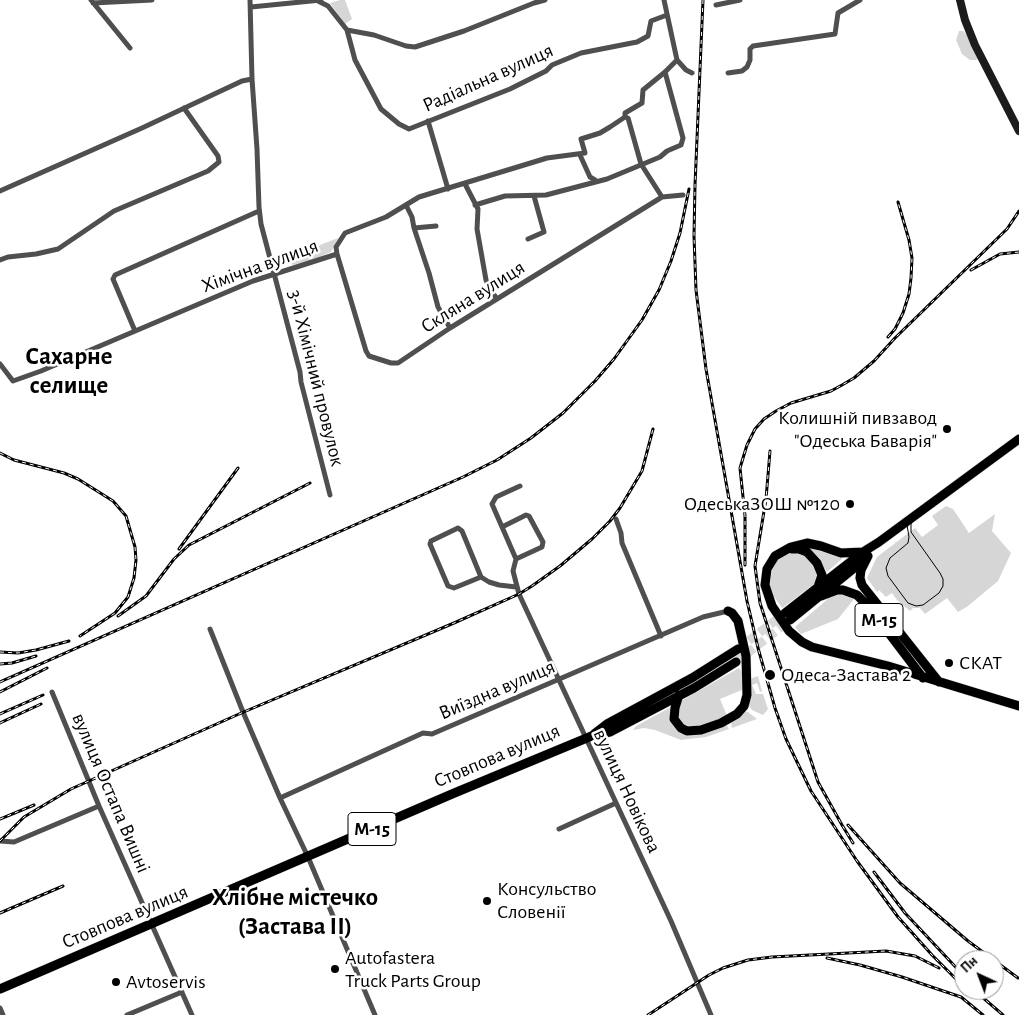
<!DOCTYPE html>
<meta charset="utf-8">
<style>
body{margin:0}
#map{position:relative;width:1019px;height:1015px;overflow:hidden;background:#fff;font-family:"Alegreya Sans",sans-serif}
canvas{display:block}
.north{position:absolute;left:954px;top:950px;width:50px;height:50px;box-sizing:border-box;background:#fff;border:1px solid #999;border-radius:50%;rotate:317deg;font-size:14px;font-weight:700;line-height:20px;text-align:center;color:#000}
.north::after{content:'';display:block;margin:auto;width:18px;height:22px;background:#000;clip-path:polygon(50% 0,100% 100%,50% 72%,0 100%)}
</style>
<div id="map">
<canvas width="1019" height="1015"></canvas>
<div class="north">Пн</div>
</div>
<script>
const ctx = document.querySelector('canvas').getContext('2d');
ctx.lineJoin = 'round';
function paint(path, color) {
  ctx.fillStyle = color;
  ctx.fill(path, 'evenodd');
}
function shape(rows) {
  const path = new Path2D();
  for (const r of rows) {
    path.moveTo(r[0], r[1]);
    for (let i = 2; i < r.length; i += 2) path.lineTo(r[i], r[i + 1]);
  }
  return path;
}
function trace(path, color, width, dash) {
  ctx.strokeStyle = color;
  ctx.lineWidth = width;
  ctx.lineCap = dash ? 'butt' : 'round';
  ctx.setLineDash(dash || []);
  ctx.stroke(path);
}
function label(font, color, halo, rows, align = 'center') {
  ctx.font = font + ' "Alegreya Sans",sans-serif';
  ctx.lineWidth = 5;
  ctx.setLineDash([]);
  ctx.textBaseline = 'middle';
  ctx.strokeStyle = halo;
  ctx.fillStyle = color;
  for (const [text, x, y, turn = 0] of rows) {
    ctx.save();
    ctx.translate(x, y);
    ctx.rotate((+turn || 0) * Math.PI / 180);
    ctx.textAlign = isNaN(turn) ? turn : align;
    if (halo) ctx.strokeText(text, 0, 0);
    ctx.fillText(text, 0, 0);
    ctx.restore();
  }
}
const green = shape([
 [340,0,345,0,352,19,345,24,330,3],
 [959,31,963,31,966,34,978,59,976,60,970,60,962,54,956,40],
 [338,238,331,252,315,259,293,265,282,260],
 [946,506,953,509,969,533,995,514,992,531,1011,553,998,581,968,606,958,612,947,598,925,614,920,608,913,608,910,611,897,600,892,593,886,597,879,590,877,592,867,578,877,557,915,528,922,537,938,525,932,516],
 [810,546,841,557,842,559,827,572,819,558,809,548],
 [793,551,807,555,818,572,817,582,782,608,773,595,770,587,771,573,777,561,782,556],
 [843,593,854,599,838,619,801,634,795,627,829,598],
 [739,668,744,675,744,689,720,699,727,716,701,726,692,728,684,726,679,721,678,714,681,701],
 [758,676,762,691,760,692,757,683,752,685,756,694,763,694,768,709,763,715,752,710,748,704,750,679],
 [671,707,677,728,726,724,729,729,706,737,681,740,655,730,644,728,633,730,636,726],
 [744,711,748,712,757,719,732,728,731,722]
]);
const primaryTunnel = shape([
 [738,649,785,613],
 [736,662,789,621]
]);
const minor = shape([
 [91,0,130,48],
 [250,0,252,79,257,149,259,207,261,224,300,372,301,382,330,495],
 [664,0,677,60,686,70,692,73],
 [318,1,328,6,347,30,355,60,381,109,399,124,409,129,510,89,546,71,552,65,581,53,637,42,648,36,651,21,667,15],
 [93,3,152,0],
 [716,5,740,0],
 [251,7,321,0],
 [347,30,374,35,406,46,415,47,464,31,534,3,545,0],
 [728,73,742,71,747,67,750,60,750,49,753,46,835,34,838,13,860,0],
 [625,117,628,118,641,164,662,197],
 [428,121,448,189],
 [580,155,590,177,595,180],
 [465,184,478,209,477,229,486,280,490,289,497,299],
 [0,191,142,128,242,81,252,79],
 [406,205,412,217,414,228,429,273,438,307,450,328],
 [475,205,505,196,546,195,607,179,660,157,667,151,681,145,683,138,665,72],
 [414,228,436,226],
 [528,239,544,232,534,196],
 [337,254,366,351,369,356,391,363,398,363,450,328,662,197,683,195],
 [0,260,8,257,36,254,58,249,114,211,208,171,219,162,218,156,184,108],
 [135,331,113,279,115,275,259,211],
 [0,364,13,381,41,371,253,281,337,254,336,247,345,233,386,217,419,197,547,158,585,153,581,139,600,133,610,127,625,117,625,113,642,103,643,90,665,72,677,60],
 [520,486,496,497,492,504,516,559,513,571,519,594,671,921,711,1015],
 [616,519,621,533,622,543,661,636],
 [502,527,526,515,529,516,543,542,542,547,516,559],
 [481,577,462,531,458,528,431,541,430,544,448,586,454,588,481,577,489,582,499,585,516,587],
 [210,629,243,712,280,798,308,857,375,1015],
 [52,692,99,806,192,1015],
 [280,798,423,733,432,734,703,617,728,611],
 [559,829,616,803],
 [0,841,14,842,99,806],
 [0,1008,3,1015],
 [127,1015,182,992]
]);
const secondary = shape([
 [960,0,965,20,975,45,1019,131]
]);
const primary = shape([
 [792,549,799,549,807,552,817,563,822,575,818,587],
 [863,552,841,553,821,546,807,543,791,547,775,556,767,569,765,585,772,606,789,631,802,642,812,647,888,666,1019,706],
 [868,556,861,570,860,578,862,585,939,682],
 [821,596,837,590,843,590,857,595,869,607,923,678],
 [785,613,863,552,879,542,1019,439],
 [790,620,864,560],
 [679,695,675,708,674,719,681,728,687,731,701,730,721,723,737,714,744,706,747,695,746,656,738,621,732,613,728,611],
 [594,734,607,724,692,678,738,649],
 [0,989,452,794,594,735,610,732,694,688,736,662]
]);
const tram = shape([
 [1019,437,909,519,907,525,909,537,908,543,890,558,886,568,888,576,908,603,916,606,923,605,939,593,943,586,943,579,940,573,911,532,911,524,914,518,1019,440]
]);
const rail = shape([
 [703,0,695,185,694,236,696,290,706,369,747,601,758,648,775,708,786,739,811,791,857,861,898,917,932,955,964,987],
 [971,270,1000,254,1019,252],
 [888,337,895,329,903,313,909,294,911,278,912,258,909,240,898,202],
 [770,451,766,499,755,566,760,603,818,782,842,825,853,843],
 [0,453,14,460,64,473,78,479,113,501,126,516,135,547,136,560,134,578,128,597,115,613,80,636],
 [179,549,238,468],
 [745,565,745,516,740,468,747,445,755,429,764,419,776,411,791,403,831,391,842,385,854,378,874,361,895,338,1007,229,1019,211],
 [118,616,146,596,174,559,189,545,310,483],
 [0,652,18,653,36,650,69,641],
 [0,664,12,663,36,656],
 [0,682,463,477,497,460,531,438,563,413,595,381,614,359,642,320,659,290,671,261,680,233,689,189],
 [0,692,47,668],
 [0,714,43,695],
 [0,723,41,704],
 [0,819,34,805],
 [848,825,900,883,968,941,1018,978],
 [0,841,24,817,71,789,239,714,454,623,519,594,532,586,560,566,592,539,610,521,620,508,642,471,653,429],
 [874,872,905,913,964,976],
 [0,913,63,886],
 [827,958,860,965,902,977,961,997,983,1015],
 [974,990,1003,1015],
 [648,1015,709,975,723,968,748,960,772,957,886,951,915,956,939,968]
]);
const markers = [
 [947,429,5,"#000"],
 [850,504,5,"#000"],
 [949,663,5,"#000"],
 [770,675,6,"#000"],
 [487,901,5,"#000"],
 [335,969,5,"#000"],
 [116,982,5,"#000"]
];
const shields = [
 [879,620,48],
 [372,829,48]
];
const shieldNames = [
 ["М-15",879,620],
 ["М-15",372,829]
];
const streetNames = [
 ["Радіальна вулиця",488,78,-24],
 ["Хімічна вулиця",260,266,-20],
 ["Скляна вулиця",473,297,-32],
 ["3-й Хімічний провулок",316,378,76],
 ["Виїздна вулиця",497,690,-23],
 ["Стовпова вулиця",497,756,-23],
 ["вулиця Новікова",627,791,65],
 ["вулиця Остапа Вишні",111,793,67],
 ["Стовпова вулиця",125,917,-23]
];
const poiNames = [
 ["Колишній пивзавод",937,418,"right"],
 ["\"Одеська Баварія\"",937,441,"right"],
 ["ОдеськаЗОШ №120",840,504,"right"],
 ["СКАТ",959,663],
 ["Одеса-Застава 2",781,675],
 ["Консульство",497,889],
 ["Словенії",497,912],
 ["Autofastera",345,958],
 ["Truck Parts Group",345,981],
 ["Avtoservis",126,982]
];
const districtNames = [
 ["Сахарне",69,356],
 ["селище",69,385],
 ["Хлібне містечко",295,897],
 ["(Застава ІІ)",295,926]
];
paint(green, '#d6d6d6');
trace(primaryTunnel, '#d9d9d9', 9, [9, 4.5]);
trace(primary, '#dbdbdb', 10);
trace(minor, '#4f4f4f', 5);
trace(secondary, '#1c1c1c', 8);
trace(primary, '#000', 9);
trace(tram, '#000', 1);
trace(rail, '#000', 3);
trace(rail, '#fff', 1, [4]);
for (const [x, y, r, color] of markers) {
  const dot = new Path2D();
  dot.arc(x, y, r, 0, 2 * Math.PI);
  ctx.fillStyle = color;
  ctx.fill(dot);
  trace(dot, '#fff', 2);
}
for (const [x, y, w] of shields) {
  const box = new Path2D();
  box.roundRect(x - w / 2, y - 16.5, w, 33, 4);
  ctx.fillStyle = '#fff';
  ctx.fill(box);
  trace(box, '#000', 1);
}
label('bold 19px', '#000', null, shieldNames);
label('20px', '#000', '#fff', streetNames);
label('20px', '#000', '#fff', poiNames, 'left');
label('bold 25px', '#000', '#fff', districtNames);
</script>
